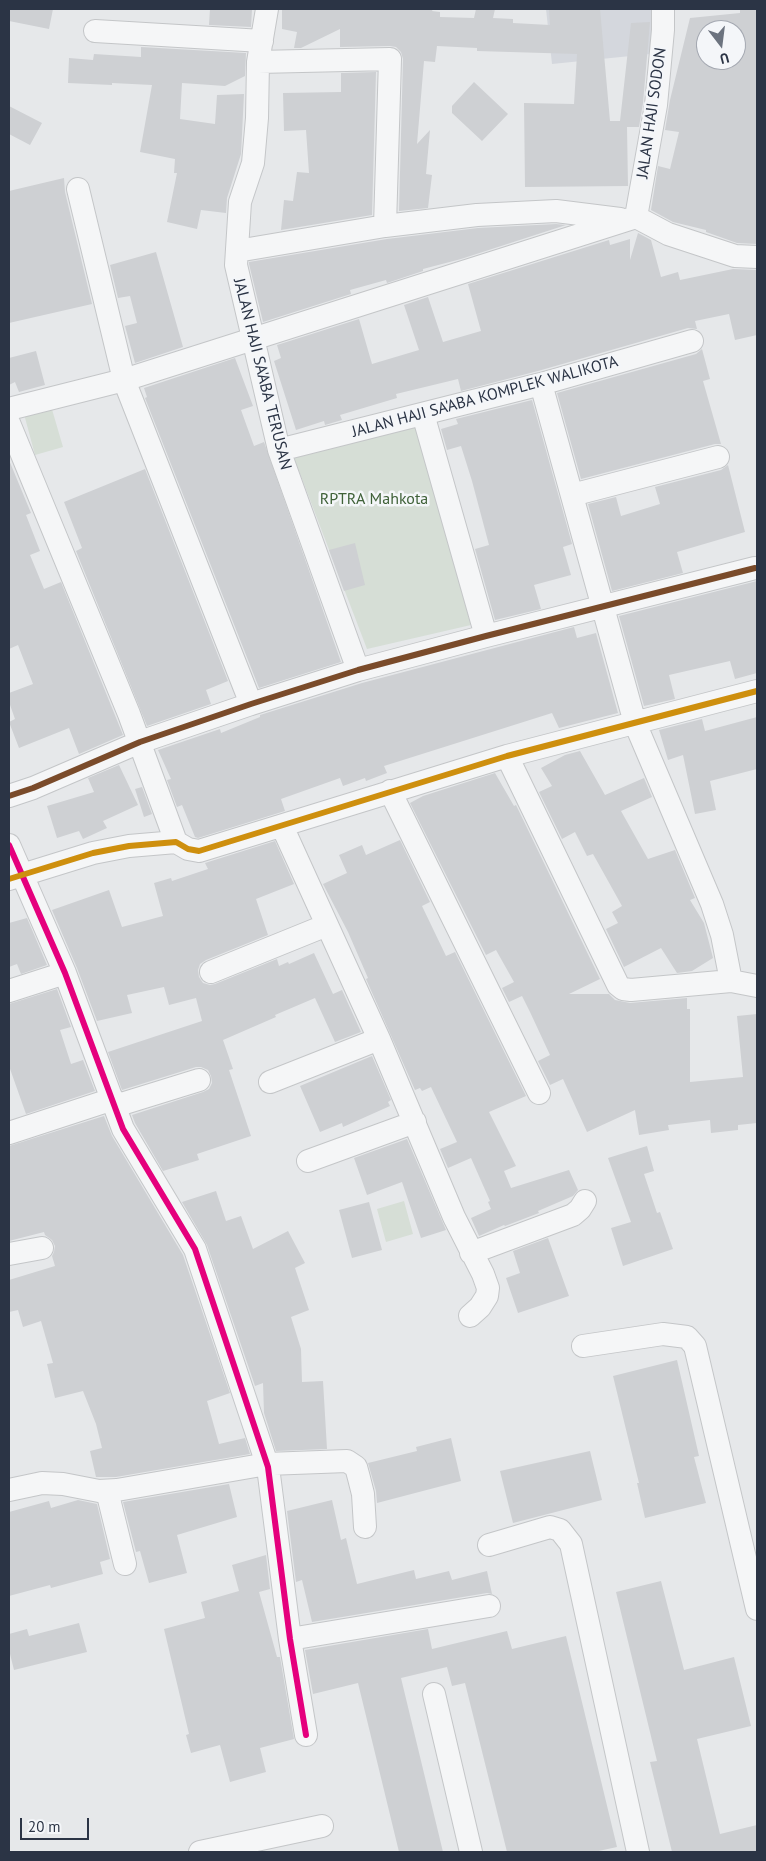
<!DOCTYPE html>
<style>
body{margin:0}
#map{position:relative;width:766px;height:1861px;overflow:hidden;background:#e6e8ea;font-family:"PT Sans",sans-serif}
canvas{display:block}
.frame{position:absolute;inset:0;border:10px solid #2b3445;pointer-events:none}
.north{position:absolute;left:696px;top:20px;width:50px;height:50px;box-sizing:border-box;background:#f4f6f9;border:1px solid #a4a8b1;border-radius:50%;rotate:165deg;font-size:14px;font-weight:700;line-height:20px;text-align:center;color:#2b3445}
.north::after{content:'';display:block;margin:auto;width:18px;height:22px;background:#6c737f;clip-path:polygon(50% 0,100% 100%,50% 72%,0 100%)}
.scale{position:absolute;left:20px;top:1818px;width:69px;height:22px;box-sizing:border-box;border:2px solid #2b3445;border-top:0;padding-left:6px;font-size:15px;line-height:18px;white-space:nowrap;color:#2b3445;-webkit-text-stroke:4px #f4f6f9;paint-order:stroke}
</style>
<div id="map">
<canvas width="766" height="1861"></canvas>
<div class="frame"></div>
<div class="north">U</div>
<div class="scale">20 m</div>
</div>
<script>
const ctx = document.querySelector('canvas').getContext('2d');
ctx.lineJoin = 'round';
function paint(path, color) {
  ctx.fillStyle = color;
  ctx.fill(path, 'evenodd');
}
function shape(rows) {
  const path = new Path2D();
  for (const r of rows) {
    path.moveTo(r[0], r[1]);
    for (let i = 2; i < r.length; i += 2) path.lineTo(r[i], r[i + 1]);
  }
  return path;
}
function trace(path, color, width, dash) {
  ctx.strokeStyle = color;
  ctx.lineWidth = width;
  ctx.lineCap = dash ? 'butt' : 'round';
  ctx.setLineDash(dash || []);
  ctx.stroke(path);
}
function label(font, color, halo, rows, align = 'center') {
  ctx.font = font + ' "PT Sans",sans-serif';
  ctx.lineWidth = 5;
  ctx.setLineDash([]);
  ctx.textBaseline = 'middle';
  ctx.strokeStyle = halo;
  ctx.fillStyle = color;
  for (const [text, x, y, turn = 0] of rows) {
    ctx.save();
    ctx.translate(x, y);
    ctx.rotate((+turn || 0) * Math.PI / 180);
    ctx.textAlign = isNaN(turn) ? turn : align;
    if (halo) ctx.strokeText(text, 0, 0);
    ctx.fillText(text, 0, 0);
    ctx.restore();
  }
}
const built = shape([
 [546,9,655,9,660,53,552,64]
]);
const green = shape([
 [51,406,63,447,35,455,24,414],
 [415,424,471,625,367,649,294,458],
 [404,1201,413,1234,386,1242,377,1209]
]);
const building = shape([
 [9,9,53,9,49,29,9,21],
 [210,9,252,9,251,27,209,25],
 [282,9,433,9,432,11,440,12,440,17,474,18,476,9,495,9,493,18,513,19,513,23,550,25,549,9,600,9,610,121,620,121,631,23,650,22,643,103,639,127,627,127,628,186,525,187,524,103,574,104,577,54,477,51,477,48,437,46,435,62,424,61,417,144,430,130,426,174,432,175,428,208,399,211,403,59,401,52,396,47,390,46,340,47,340,29,301,48,294,48,297,32,282,29],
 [740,9,757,9,757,244,737,243,706,232,706,230,673,222,651,210,658,166,670,169,679,132,665,130,670,100,690,18,740,13],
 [706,30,736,30,736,60,706,60],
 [141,47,246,53,245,76,225,86,182,83,180,119,215,124,217,95,244,94,241,154,227,198,226,213,201,210,197,229,167,222,177,173,174,173,175,159,140,152,152,85,112,83,112,85,68,83,69,58,93,60,94,54,141,57],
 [376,72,372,215,281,230,284,200,293,201,297,172,309,173,306,130,284,131,283,93,341,92,341,73],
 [474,82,508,114,482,141,452,113,452,106],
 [9,106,42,123,30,145,9,134],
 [64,178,65,192,92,304,9,323,9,191],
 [556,224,566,225,461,259,423,269,423,271,387,283,386,280,350,290,351,294,263,322,249,264,249,262,387,239,478,228],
 [638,233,651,240,661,277,678,272,680,280,733,269,757,270,757,335,735,340,729,314,695,321,697,329,688,328,538,371,461,391,458,379,396,394,397,398,340,415,342,420,325,425,324,421,296,430,274,361,281,358,277,345,359,319,372,364,419,350,404,305,428,297,443,342,481,331,468,284,609,240,610,245,630,239,630,260],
 [156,252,183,347,135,363,125,326,137,323,130,296,118,298,110,265],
 [702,349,710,379,703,381,721,444,715,444,581,479,557,393,696,354],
 [36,351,45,385,19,392,15,382,9,385,9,358],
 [235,358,253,406,241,410,254,446,264,442,341,662,259,688,145,398,147,397,144,388],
 [532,400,572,544,563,547,571,575,534,585,541,609,495,620,475,549,489,545,472,481,461,446,447,450,441,429,458,424,456,419],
 [9,460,31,513,26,515,40,551,30,555,44,589,61,582,123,735,79,754,69,728,19,748,9,722,15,719,9,702,9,693,33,684,18,645,9,649],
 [728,465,745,532,677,552,683,573,612,591,588,504,616,497,621,516,660,504,655,487,721,470],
 [145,469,228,681,206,690,211,704,147,726,76,551,82,548,64,502],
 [355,543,365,585,344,591,329,550],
 [757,581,757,673,735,679,730,661,669,675,675,699,644,706,619,616],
 [574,627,577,638,596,633,618,713,559,728,552,713,384,766,387,773,366,781,365,778,343,786,340,778,281,799,285,811,198,838,195,837,182,805,177,807,167,780,171,779,158,750,220,729,221,733,260,717,260,715,362,683],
 [757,717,757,769,710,781,716,810,695,814,683,755,668,760,659,730,702,719,705,731],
 [580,751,605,795,644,778,652,797,621,811,648,859,675,850,695,898,690,900,704,923,713,958,692,971,677,973,661,948,624,967,606,929,618,923,612,912,622,906,593,854,587,856,575,832,562,839,539,792,552,786,541,768,565,755],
 [119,765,138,805,103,821,107,828,83,839,79,831,57,838,47,806,94,792,88,778],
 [495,773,514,806,516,805,600,979,569,994,609,994,615,1000,630,1003,687,998,687,1009,690,1009,690,1082,743,1077,737,1016,757,1014,757,1123,738,1125,738,1130,711,1133,710,1120,668,1125,669,1130,639,1135,635,1110,587,1132,563,1079,550,1085,538,1061,550,1055,530,1012,522,996,509,1002,502,988,514,982,496,950,486,955,410,803,423,796],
 [142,787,152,814,144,817,135,789],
 [400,840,430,902,422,906,446,956,455,952,526,1096,489,1112,516,1166,504,1171,511,1188,569,1170,578,1190,573,1196,538,1211,539,1213,505,1226,504,1225,479,1236,471,1218,491,1209,488,1202,490,1201,471,1158,448,1168,440,1149,457,1142,431,1087,422,1091,420,1088,415,1090,366,979,368,978,348,932,323,884,347,873,339,855,362,845,366,855],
 [275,841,294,884,256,899,268,935,206,960,200,964,198,970,199,977,203,983,210,985,215,984,277,959,279,966,288,962,289,964,314,953,333,994,342,990,361,1032,335,1042,315,998,275,1015,276,1017,223,1040,233,1069,229,1070,251,1136,197,1154,199,1160,163,1171,135,1123,132,1115,203,1092,209,1089,212,1083,211,1076,208,1070,201,1067,196,1067,122,1090,108,1052,202,1021,196,998,169,1005,164,987,127,995,132,1013,97,1021,77,968,52,910,109,890,122,927,163,916,154,883,171,878,172,881,208,869,205,863],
 [27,918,47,965,21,974,17,964,9,967,9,923],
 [57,989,71,1027,60,1030,71,1064,83,1060,95,1091,26,1114,9,1066,9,1004],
 [372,1056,391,1100,388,1102,390,1106,343,1127,342,1123,320,1132,300,1086],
 [104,1116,112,1136,183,1255,230,1393,207,1401,219,1444,245,1438,250,1454,116,1477,96,1477,90,1451,102,1448,96,1424,83,1391,55,1398,47,1364,53,1363,41,1321,23,1327,18,1310,9,1312,9,1280,55,1266,52,1256,54,1252,55,1246,52,1240,45,1235,44,1232,9,1241,9,1146],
 [407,1139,446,1230,421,1238,402,1182,367,1195,354,1158],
 [647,1146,654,1171,644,1174,657,1213,660,1212,673,1249,623,1266,611,1228,631,1222,608,1158],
 [216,1191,226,1221,241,1216,253,1249,288,1231,305,1263,295,1268,309,1310,291,1317,301,1349,302,1382,323,1381,327,1449,276,1451,264,1413,263,1383,255,1386,207,1245,182,1202],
 [369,1202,382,1250,352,1258,339,1210],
 [548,1238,569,1296,518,1313,506,1278,520,1273,513,1251],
 [677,1360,699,1456,694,1457,706,1503,645,1518,637,1483,639,1483,613,1376],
 [451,1438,461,1481,377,1503,376,1491,368,1463,417,1451,416,1447],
 [590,1451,602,1500,513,1523,500,1471],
 [229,1484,237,1517,177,1535,187,1573,149,1583,140,1551,136,1552,123,1502],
 [78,1500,97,1504,110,1559,100,1562,103,1574,51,1588,50,1585,9,1596,9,1512,49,1501,51,1508],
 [332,1500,341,1540,346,1538,357,1584,414,1570,416,1579,449,1571,452,1580,487,1571,492,1594,487,1593,312,1622,302,1580,296,1582,287,1511],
 [266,1555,270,1589,259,1592,277,1657,280,1657,294,1739,260,1748,266,1772,230,1782,220,1745,191,1753,186,1735,189,1734,164,1629,205,1618,201,1602,239,1591,232,1565],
 [661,1581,684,1670,734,1657,751,1726,697,1739,720,1834,757,1825,757,1852,672,1852,650,1762,657,1761,616,1592],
 [79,1623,87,1652,14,1670,9,1650,9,1634,27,1629,29,1636],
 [428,1629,432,1649,507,1631,512,1649,566,1636,617,1847,594,1852,507,1852,465,1683,452,1686,447,1667,401,1678,443,1852,399,1852,358,1683,313,1694,305,1650]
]);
const minor = shape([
 [267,9,258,62,257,118,253,163,240,202,236,265,279,450,358,670],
 [95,31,262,41],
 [258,62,390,59,385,226],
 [78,189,124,380,251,704],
 [636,217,656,105,663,30,663,9],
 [237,251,385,226,477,215,556,211,620,219],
 [541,384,635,723,712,904,722,935,731,981],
 [9,409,124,380,636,217,668,234,735,256,757,257],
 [423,414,486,636],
 [9,423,129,714,176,842],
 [279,450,541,384,692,341],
 [572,495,718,457],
 [507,756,618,985,623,989,631,990,731,981,757,986],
 [390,791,539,1093],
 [9,796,33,788,140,742,251,704,358,670,486,636,755,568],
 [282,826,379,1039,454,1217,483,1274,488,1288,487,1296,480,1307,470,1316],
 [9,845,65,973,123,1129,195,1249,268,1467,290,1639,306,1735],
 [9,879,93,853,129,846,176,842,188,849,199,851,507,756,757,691],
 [211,972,327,925],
 [9,991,65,973],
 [270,1082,379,1039],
 [115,1106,199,1080],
 [9,1133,113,1099],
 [308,1161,415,1122],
 [471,1253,573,1215,580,1209,585,1201],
 [9,1254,42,1248],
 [583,1346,663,1334,687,1337,695,1346,757,1609],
 [9,1490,42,1483,63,1484,99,1491,117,1490,267,1464,347,1461,356,1467,359,1478,363,1494,365,1527],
 [107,1491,125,1564],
 [489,1545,550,1527,560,1530,571,1544,638,1852],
 [290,1639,489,1606],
 [434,1694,471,1852],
 [200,1852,322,1826]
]);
const bus1 = shape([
 [9,796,33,788,140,742,251,704,358,670,486,636,755,568]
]);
const bus2 = shape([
 [9,845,65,973,123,1129,195,1249,268,1467,290,1639,306,1735]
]);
const bus3 = shape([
 [9,879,93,853,129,846,176,842,188,849,199,851,507,756,757,691]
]);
const streetNames = [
 ["JALAN HAJI SODON",652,113,-82],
 ["JALAN HAJI SA'ABA TERUSAN",262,374,76],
 ["JALAN HAJI SA'ABA KOMPLEK WALIKOTA",485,397,-15]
];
const parkNames = [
 ["RPTRA Mahkota",374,499]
];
paint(built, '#d4d7dd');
paint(green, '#d6ded6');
paint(building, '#ced0d3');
trace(minor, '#c4c6c8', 24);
trace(minor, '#f5f6f7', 22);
trace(bus1, '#7a4b2a', 6);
trace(bus2, '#e5007d', 6);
trace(bus3, '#ce8f0e', 6);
label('16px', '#2b3445', '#f4f6f9', streetNames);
label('16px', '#3f6138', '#f4f6f9', parkNames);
</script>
